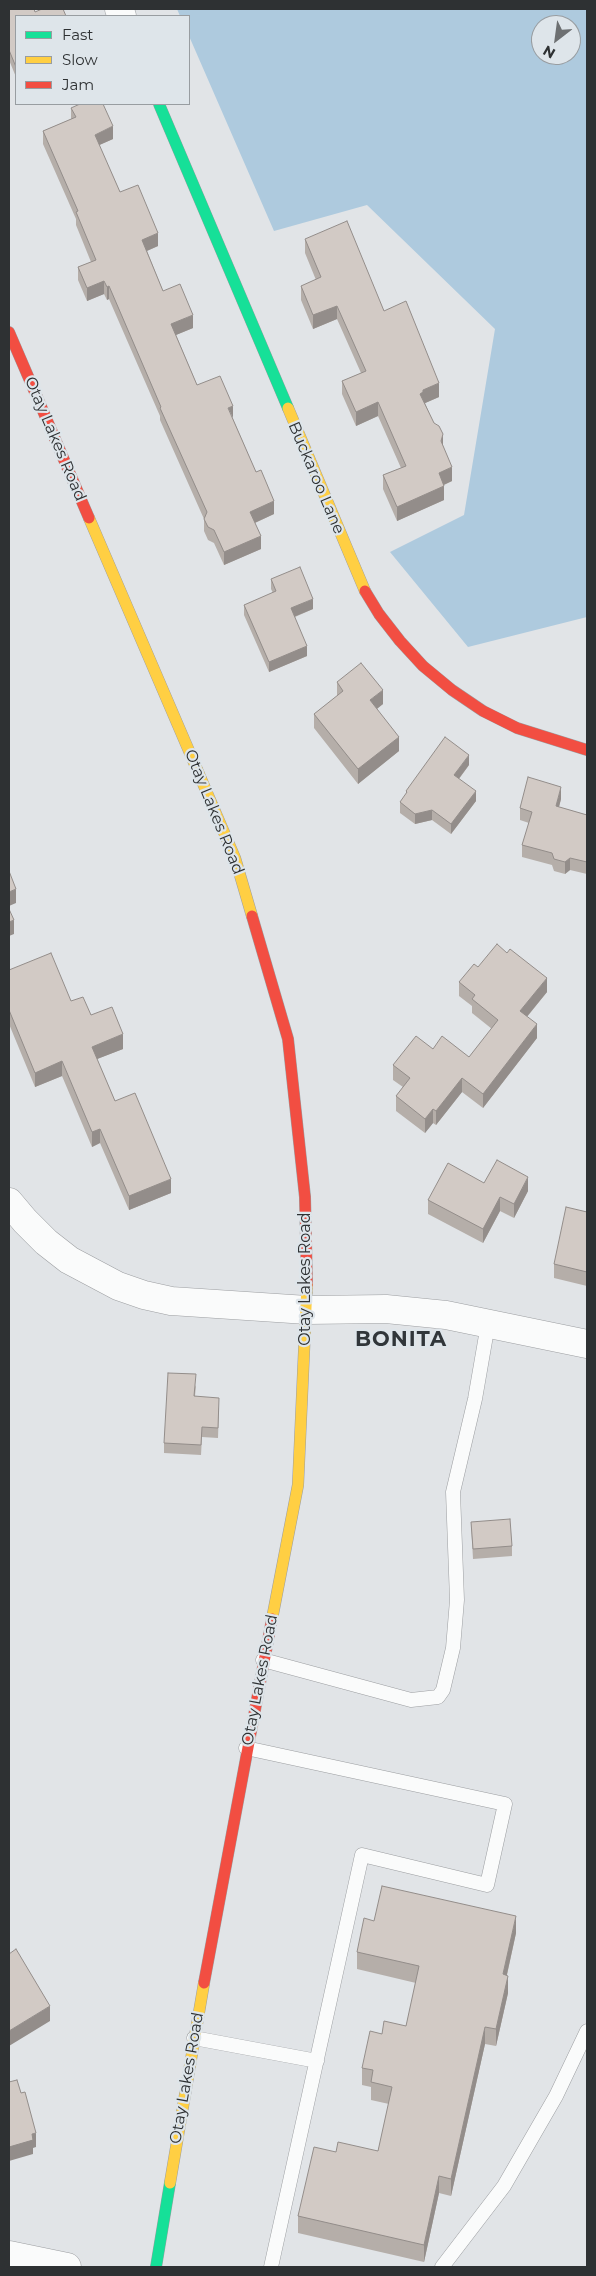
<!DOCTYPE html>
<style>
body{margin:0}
#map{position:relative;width:596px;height:2276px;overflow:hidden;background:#e1e4e7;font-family:Montserrat,sans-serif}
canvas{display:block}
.frame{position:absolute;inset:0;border:10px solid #2e3133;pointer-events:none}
.legend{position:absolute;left:15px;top:15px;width:175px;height:90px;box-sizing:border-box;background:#dee5ea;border:1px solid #989da1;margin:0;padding:6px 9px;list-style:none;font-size:15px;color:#2e3133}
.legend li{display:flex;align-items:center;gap:10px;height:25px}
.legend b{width:25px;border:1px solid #989da1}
.north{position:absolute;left:531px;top:15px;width:50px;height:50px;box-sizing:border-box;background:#dee5ea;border:1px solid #989da1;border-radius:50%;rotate:210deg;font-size:14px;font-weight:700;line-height:20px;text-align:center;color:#2e3133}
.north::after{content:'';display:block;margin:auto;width:18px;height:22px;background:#6d7072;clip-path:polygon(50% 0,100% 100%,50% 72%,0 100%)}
</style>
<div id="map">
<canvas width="596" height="2276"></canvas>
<div class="frame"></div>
<ul class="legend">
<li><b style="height:6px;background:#16e098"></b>Fast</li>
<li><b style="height:6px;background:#ffcf43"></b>Slow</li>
<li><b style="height:6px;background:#f24e42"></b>Jam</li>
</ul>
<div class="north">N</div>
</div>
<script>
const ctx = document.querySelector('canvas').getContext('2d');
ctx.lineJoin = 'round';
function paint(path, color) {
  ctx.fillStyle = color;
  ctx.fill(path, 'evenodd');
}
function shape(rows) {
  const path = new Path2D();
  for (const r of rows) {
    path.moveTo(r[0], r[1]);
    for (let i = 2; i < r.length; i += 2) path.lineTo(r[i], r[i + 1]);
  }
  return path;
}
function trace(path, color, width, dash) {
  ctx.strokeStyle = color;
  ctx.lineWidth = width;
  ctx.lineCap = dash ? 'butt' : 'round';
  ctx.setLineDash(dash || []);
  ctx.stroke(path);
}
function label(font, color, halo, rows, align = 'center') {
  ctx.font = font + ' Montserrat,sans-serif';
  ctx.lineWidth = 4.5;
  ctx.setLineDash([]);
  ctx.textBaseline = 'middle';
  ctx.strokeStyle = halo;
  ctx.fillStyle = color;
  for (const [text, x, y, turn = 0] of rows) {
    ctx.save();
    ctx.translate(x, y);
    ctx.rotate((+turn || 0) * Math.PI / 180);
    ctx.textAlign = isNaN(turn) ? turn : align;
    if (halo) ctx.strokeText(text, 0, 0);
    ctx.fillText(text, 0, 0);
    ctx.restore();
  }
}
const forest = shape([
 [177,9,587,9,587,617,468,647,390,552,464,515,495,329,367,205,274,231,189,36,189,16,180,16],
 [541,25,571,25,571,55,541,55]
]);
const lane = shape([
 [263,1660,411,1700,438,1697,443,1690,453,1648,457,1600,453,1492,475,1399,488,1324],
 [246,1748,505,1804,487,1885,362,1855,271,2267],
 [194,2038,317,2061],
 [442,2267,504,2186,556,2096,587,2031]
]);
const street = shape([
 [119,9,122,16],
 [9,1202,25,1221,46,1242,69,1260,118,1286,144,1295,171,1301,307,1310,386,1309,446,1315,587,1344],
 [9,2255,67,2267]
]);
const fast = shape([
 [159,104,288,408],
 [156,2267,170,2183]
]);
const slow = shape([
 [288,408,365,591],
 [89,518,235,858,252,916],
 [272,1619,298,1485,307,1285],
 [170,2183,204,1983]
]);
const jam = shape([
 [9,332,89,518],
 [365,591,379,614,400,641,423,666,452,690,483,711,517,728,587,750],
 [252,916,288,1039,305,1197,307,1285],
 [204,1983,272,1619]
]);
const wall = shape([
 [9,9,35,12,16,16,16,77,9,60],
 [71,108,113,139,99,145,120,192,158,246,147,251,163,291,193,328,176,335,197,385,233,419,274,514,255,523,261,549,224,565,214,543,208,540,204,531,204,519,160,420,160,416,109,299,107,300,104,294,87,301,78,280,78,267,91,262,76,225,76,219,43,144,43,131,71,119],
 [305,239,384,311,439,397,425,403,443,446,452,481,444,485,444,500,397,521,383,489,383,475,401,468,378,416,356,426,342,394,342,381,361,373,337,319,313,329,301,300,301,286,316,280,305,253],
 [271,579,313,609,295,617,307,656,269,672,244,615,244,605,273,593,271,589],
 [337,682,383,704,377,709,399,751,358,784,314,728,314,714,337,696],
 [469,765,459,779,476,801,451,834,432,820,415,824,400,813,400,802,406,795,406,791],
 [561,799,559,807,587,815,587,874,570,870,565,874,554,871,552,865,522,857,522,845,529,823,520,820,520,808],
 [478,967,547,992,527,1017,537,1038,483,1108,462,1092,436,1125,433,1123,425,1133,396,1111,396,1096,403,1087,393,1080,393,1065,469,1057,492,1029,472,1013,472,1006,459,996,459,982],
 [9,970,71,1001,91,1015,123,1049,97,1059,115,1101,171,1193,129,1210,100,1143,92,1147,62,1076,35,1087,9,1024],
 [484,1183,528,1191,514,1218,500,1211,483,1243,428,1214,428,1200],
 [587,1212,587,1286,554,1278,554,1264],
 [196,1385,195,1396,219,1408,218,1438,202,1437,201,1455,164,1453,164,1443],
 [471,1522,512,1546,512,1556,473,1559],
 [374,1921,516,1933,507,1975,508,1993,496,2046,485,2044,451,2196,439,2193,424,2262,298,2233,298,2216,336,2152,378,2151,389,2104,371,2100,371,2087,362,2085,362,2068,382,2034,406,2026,416,1983,357,1969,357,1952]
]);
const shadedWall = shape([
 [113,126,113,139,95,147,95,135],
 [158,233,158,246,142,253,142,240],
 [104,281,104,294,87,301,87,288],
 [109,286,109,299,107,300,107,287],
 [337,306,337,319,313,329,313,315],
 [193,315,193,328,171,337,171,324],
 [439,383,439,397,423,404,420,394,423,390],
 [378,402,378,416,356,426,356,412],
 [233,406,233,418,228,408],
 [443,434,443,448,441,441],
 [452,467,452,481,439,487,439,473],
 [444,486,444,500,397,521,397,507],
 [274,501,274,514,250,525,250,512],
 [261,536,261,549,224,565,224,552],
 [313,599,313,609,291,618,291,608],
 [307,646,307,656,269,672,269,662],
 [383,690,383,704,370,714,370,700],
 [399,737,399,751,358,784,358,769],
 [469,755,469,765,454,785,454,775],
 [561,787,561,799,556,818,556,806],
 [476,791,476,801,451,834,451,824],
 [432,810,432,820,415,824,415,814],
 [570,858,570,870,565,874,565,862],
 [16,889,16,903,9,906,9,892],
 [14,920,14,934,9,936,9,922],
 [547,978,547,992,520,1025,520,1011],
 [537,1024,537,1038,483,1108,483,1094],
 [123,1034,123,1049,92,1061,92,1047],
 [62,1061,62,1076,35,1087,35,1073],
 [462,1078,462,1092,436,1125,436,1111],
 [433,1109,433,1123,425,1133,425,1119],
 [100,1129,100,1143,92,1147,92,1132],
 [528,1177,528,1191,514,1218,514,1204],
 [171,1179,171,1193,129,1210,129,1196],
 [500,1197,500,1211,483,1243,483,1229],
 [516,1916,516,1933,503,1992,503,1974],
 [508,1976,508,1993,496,2046,496,2029],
 [50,2006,50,2021,9,2046,9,2031],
 [485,2027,485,2044,451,2196,451,2179],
 [36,2133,36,2147,33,2148,33,2154,9,2161,9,2147,32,2134],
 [439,2176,439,2193,424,2262,424,2245]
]);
const building = shape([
 [9,9,34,9,35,12,42,9,63,9,66,16,16,16,16,67,9,50,9,9],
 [80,104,103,104,113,126,95,135,120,192,138,185,158,233,142,240,163,291,180,284,193,315,171,324,197,385,220,376,233,406,228,408,256,472,261,470,274,501,250,512,261,536,224,552,214,530,208,527,204,519,207,512,160,408,161,407,109,286,107,287,104,281,87,288,78,267,96,260,76,212,78,211,43,131,76,117,71,108,80,104],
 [347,221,384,311,406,301,439,383,423,390,423,392,420,394,434,423,439,426,443,434,441,441,452,467,439,473,444,486,397,507,383,475,406,466,378,402,356,412,342,381,366,371,337,306,313,315,301,286,321,277,305,239,347,221],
 [300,567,313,599,291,608,307,646,269,662,244,605,276,591,271,579,300,567],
 [361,663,383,690,370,700,399,737,358,769,314,714,343,691,337,682,361,663],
 [445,737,469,755,454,775,476,791,451,824,432,810,415,814,400,802,407,792,406,791,445,737],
 [528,777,561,787,556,806,587,815,587,862,570,858,565,862,554,859,552,853,522,845,532,812,520,808,528,777],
 [9,871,16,889,9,892,9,871],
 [9,909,14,920,9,922,9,909],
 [497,944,507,953,510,949,547,978,520,1011,537,1024,483,1094,462,1078,436,1111,433,1109,425,1119,396,1096,410,1078,393,1065,416,1036,433,1049,442,1036,469,1057,498,1020,472,999,475,995,459,982,474,964,478,967,497,944],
 [51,953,71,1001,83,997,91,1015,112,1007,123,1034,92,1047,115,1101,135,1093,171,1179,129,1196,100,1129,92,1132,62,1061,35,1073,9,1010,9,970,51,953],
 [497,1160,528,1177,514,1204,500,1197,483,1229,428,1200,448,1163,484,1183,497,1160],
 [566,1207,587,1212,587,1272,554,1264,566,1207],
 [168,1373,196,1374,194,1396,219,1398,218,1428,202,1427,201,1445,164,1443,168,1373],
 [510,1519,512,1546,473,1549,471,1522,510,1519],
 [382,1886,516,1916,503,1974,508,1976,496,2029,485,2027,451,2179,439,2176,424,2245,298,2216,314,2147,336,2152,338,2142,378,2151,392,2087,371,2082,373,2070,362,2068,370,2031,382,2034,384,2021,406,2026,419,1966,357,1952,364,1918,374,1921,382,1886],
 [16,1949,50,2006,9,2031,9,1954,16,1949],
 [17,2080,21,2093,25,2092,36,2133,32,2134,33,2140,9,2147,9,2082,17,2080]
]);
const streetNames = [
 ["Otay Lakes Road",55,439,67],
 ["Buckaroo Lane",316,478,67],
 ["Otay Lakes Road",214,812,68],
 ["Otay Lakes Road",305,1279,-90],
 ["Otay Lakes Road",260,1680,-79],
 ["Otay Lakes Road",187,2078,-80]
];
const districtNames = [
 ["BONITA",401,1340]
];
paint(forest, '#aecade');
trace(lane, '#9c9ea1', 15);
trace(street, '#9c9ea1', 29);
trace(fast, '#9c9ea1', 12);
trace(slow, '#9c9ea1', 12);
trace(jam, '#9c9ea1', 12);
trace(lane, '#fafbfb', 14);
trace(street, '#fafbfb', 28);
trace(fast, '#16e098', 11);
trace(slow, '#ffcf43', 11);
trace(jam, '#f24e42', 11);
paint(wall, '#b5aea9');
paint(shadedWall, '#938d8a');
paint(building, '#d2cac5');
trace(building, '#938d8a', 1);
label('16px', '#2e3133', '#dee5ea', streetNames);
ctx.letterSpacing = '1px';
label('bold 21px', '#31363a', '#dee5ea', districtNames);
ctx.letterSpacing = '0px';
</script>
